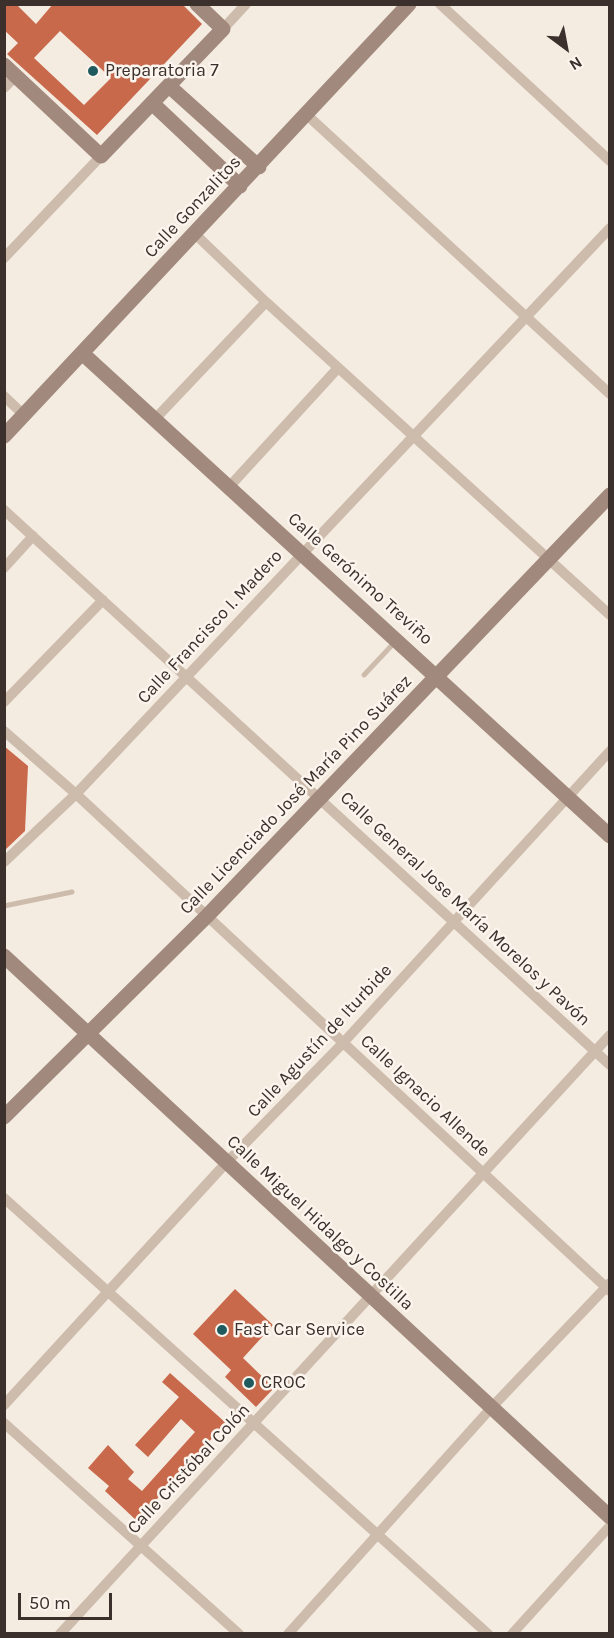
<!DOCTYPE html>
<meta charset="utf-8">
<style>
body{margin:0}
#map{position:relative;width:614px;height:1638px;overflow:hidden;background:#f4ebe1;font-family:Karla,sans-serif}
canvas{display:block}
.frame{position:absolute;inset:0;border:6px solid #3b302b;pointer-events:none}
.north{position:absolute;left:536px;top:18px;width:60px;height:60px;-webkit-text-stroke:4px #fbf5ee;paint-order:stroke;rotate:148deg;font-size:16px;font-weight:700;line-height:24px;text-align:center;color:#3b302b}
.north::after{content:'';display:block;margin:auto;width:21px;height:27px;background:#3b302b;clip-path:polygon(50% 0,100% 100%,50% 72%,0 100%)}
.scale{position:absolute;left:18px;top:1593px;width:94px;height:27px;box-sizing:border-box;border:3px solid #3b302b;border-top:0;padding-left:8px;font-size:18px;line-height:21px;white-space:nowrap;color:#3b302b;-webkit-text-stroke:4px #fbf5ee;paint-order:stroke}
</style>
<div id="map">
<canvas width="614" height="1638"></canvas>
<div class="frame"></div>
<div class="north">N</div>
<div class="scale">50 m</div>
</div>
<script>
const ctx = document.querySelector('canvas').getContext('2d');
ctx.lineJoin = 'round';
function paint(path, color) {
  ctx.fillStyle = color;
  ctx.fill(path, 'evenodd');
}
function shape(rows) {
  const path = new Path2D();
  for (const r of rows) {
    path.moveTo(r[0], r[1]);
    for (let i = 2; i < r.length; i += 2) path.lineTo(r[i], r[i + 1]);
  }
  return path;
}
function trace(path, color, width, dash) {
  ctx.strokeStyle = color;
  ctx.lineWidth = width;
  ctx.lineCap = dash ? 'butt' : 'round';
  ctx.setLineDash(dash || []);
  ctx.stroke(path);
}
function label(font, color, halo, rows, align = 'center') {
  ctx.font = font + ' Karla,sans-serif';
  ctx.lineWidth = 5;
  ctx.setLineDash([]);
  ctx.textBaseline = 'middle';
  ctx.strokeStyle = halo;
  ctx.fillStyle = color;
  for (const [text, x, y, turn = 0] of rows) {
    ctx.save();
    ctx.translate(x, y);
    ctx.rotate((+turn || 0) * Math.PI / 180);
    ctx.textAlign = isNaN(turn) ? turn : align;
    if (halo) ctx.strokeText(text, 0, 0);
    ctx.fillText(text, 0, 0);
    ctx.restore();
  }
}
const building = shape([
 [4,4,16,4,36,24,53,4,182,4,202,24,97,135,7,54,18,43,4,30],
 [60,31,111,78,84,105,34,58],
 [4,746,28,766,25,831,4,851],
 [235,1289,273,1325,243,1358,274,1388,256,1407,225,1377,231,1370,193,1334],
 [170,1373,226,1423,137,1521,105,1491,109,1486,88,1468,108,1445,134,1472,128,1479,142,1491,195,1432,181,1419,148,1457,135,1445,179,1397,162,1382]
]);
const lane = shape([
 [364,675,394,643],
 [4,906,72,892]
]);
const street = shape([
 [440,4,610,161],
 [223,29,246,4],
 [4,88,16,76],
 [307,115,610,394],
 [195,234,266,302,610,615],
 [4,258,101,156],
 [4,396,24,415],
 [155,419,266,302],
 [229,487,338,368],
 [4,510,610,1065],
 [4,568,33,536],
 [4,702,103,600],
 [4,731,76,794,610,1291],
 [4,862,76,794,610,228],
 [4,1198,488,1634],
 [4,1405,226,1163,343,1043,610,751],
 [4,1423,239,1634],
 [60,1634,610,1035],
 [288,1634,492,1407,610,1283],
 [512,1634,610,1526]
]);
const secondary = shape([
 [4,65,101,156,223,29,197,4],
 [169,86,259,167],
 [152,103,240,186],
 [82,353,610,836],
 [4,436,409,4],
 [4,956,610,1517],
 [4,1117,207,916,610,495]
]);
const markers = [
 [93,71,6,"#1f5a5e"],
 [222,1330,6,"#1f5a5e"],
 [249,1383,6,"#1f5a5e"]
];
const poiNames = [
 ["Preparatoria 7",105,71],
 ["Fast Car Service",234,1330],
 ["CROC",261,1383]
];
const streetNames = [
 ["Calle Gonzalitos",193,207,-47],
 ["Calle Gerónimo Treviño",360,579,42],
 ["Calle Francisco I. Madero",210,627,-47],
 ["Calle Licenciado José María Pino Suárez",296,795,-46],
 ["Calle General Jose María Morelos y Pavón",465,909,43],
 ["Calle Agustín de Iturbide",320,1041,-47],
 ["Calle Ignacio Allende",425,1096,43],
 ["Calle Miguel Hidalgo y Costilla",320,1223,43],
 ["Calle Cristóbal Colón",189,1469,-47]
];
paint(building, '#c8694b');
trace(lane, '#cdbbac', 5);
trace(street, '#cdbbac', 10);
trace(secondary, '#a18a7d', 15);
for (const [x, y, r, color] of markers) {
  const dot = new Path2D();
  dot.arc(x, y, r, 0, 2 * Math.PI);
  ctx.fillStyle = color;
  ctx.fill(dot);
  trace(dot, '#fbf5ee', 2);
}
label('18px', '#3b302b', '#fbf5ee', poiNames, 'left');
label('18px', '#3b302b', '#fbf5ee', streetNames);
</script>
